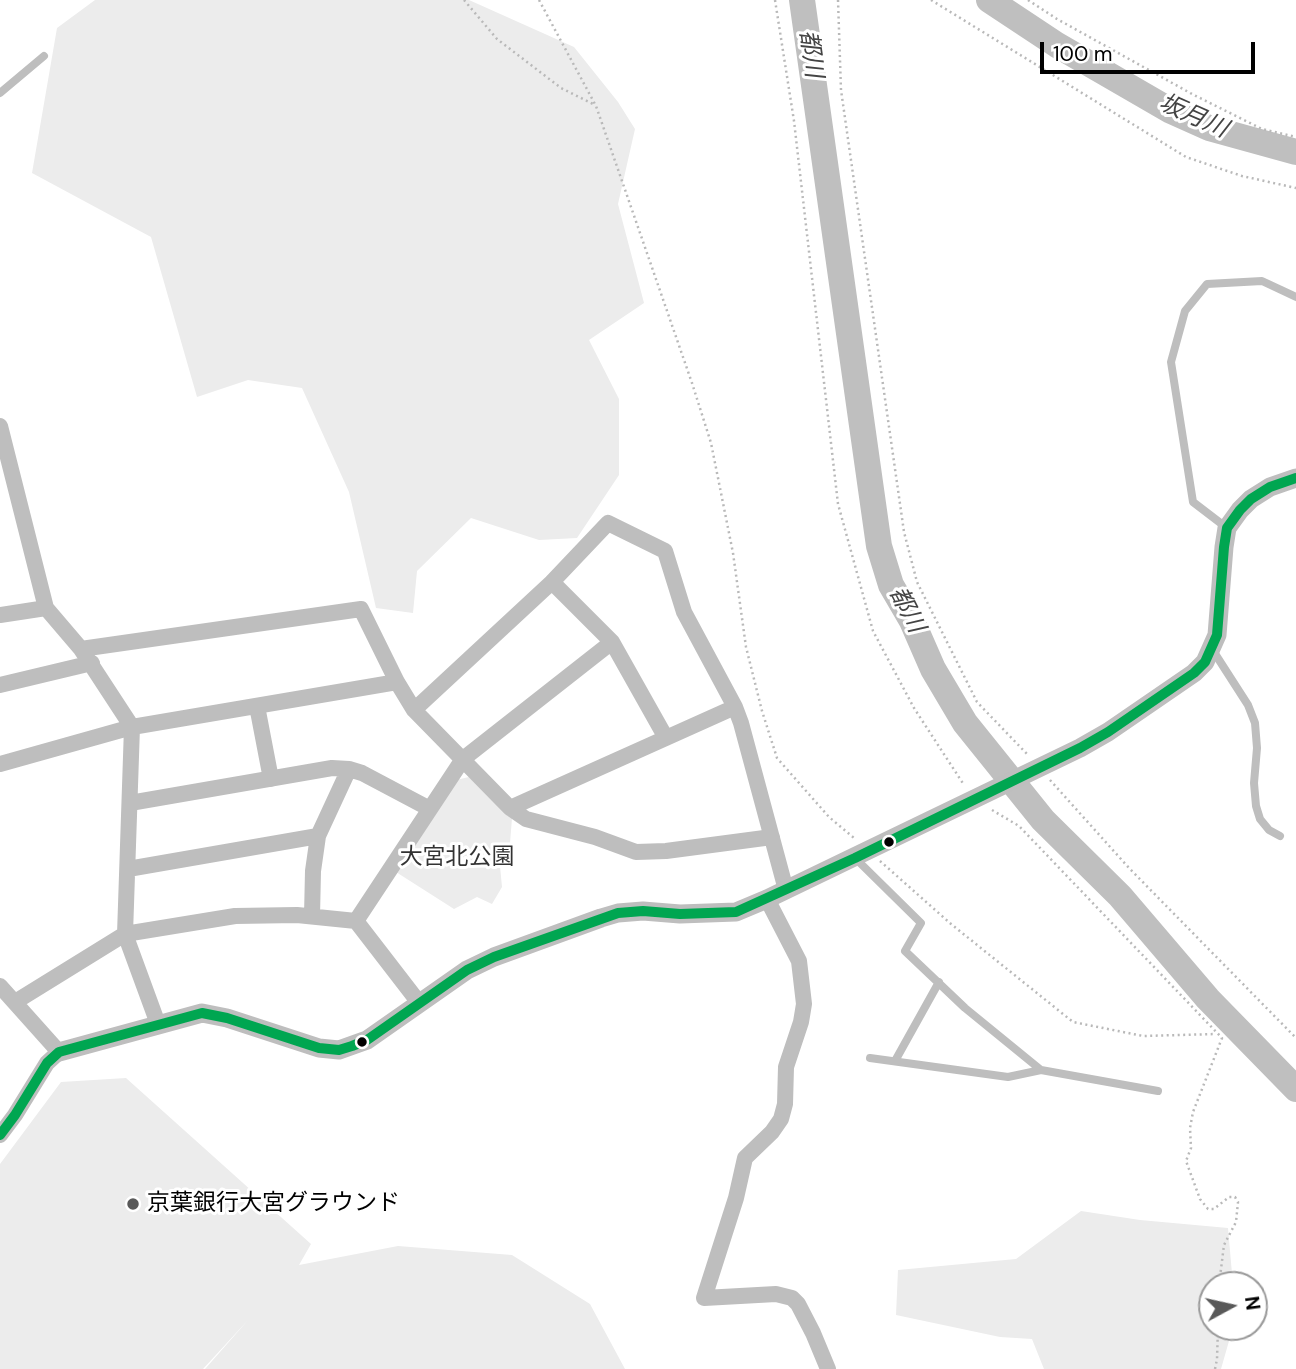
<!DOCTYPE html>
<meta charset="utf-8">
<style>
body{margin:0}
#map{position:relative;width:1296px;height:1369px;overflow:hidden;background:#fff;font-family:"DM Sans",sans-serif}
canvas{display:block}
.north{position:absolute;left:1198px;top:1271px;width:70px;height:70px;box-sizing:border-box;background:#fff;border:2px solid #999;border-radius:50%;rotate:82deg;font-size:19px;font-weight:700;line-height:28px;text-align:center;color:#000}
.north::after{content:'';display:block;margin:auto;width:24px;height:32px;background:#595959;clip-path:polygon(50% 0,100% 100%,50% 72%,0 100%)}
.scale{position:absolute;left:1040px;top:42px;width:215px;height:32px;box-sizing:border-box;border:4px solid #000;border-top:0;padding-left:9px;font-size:21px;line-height:24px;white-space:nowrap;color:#000;-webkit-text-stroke:5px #fff;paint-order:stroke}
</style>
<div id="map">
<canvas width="1296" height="1369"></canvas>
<div class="north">N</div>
<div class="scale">100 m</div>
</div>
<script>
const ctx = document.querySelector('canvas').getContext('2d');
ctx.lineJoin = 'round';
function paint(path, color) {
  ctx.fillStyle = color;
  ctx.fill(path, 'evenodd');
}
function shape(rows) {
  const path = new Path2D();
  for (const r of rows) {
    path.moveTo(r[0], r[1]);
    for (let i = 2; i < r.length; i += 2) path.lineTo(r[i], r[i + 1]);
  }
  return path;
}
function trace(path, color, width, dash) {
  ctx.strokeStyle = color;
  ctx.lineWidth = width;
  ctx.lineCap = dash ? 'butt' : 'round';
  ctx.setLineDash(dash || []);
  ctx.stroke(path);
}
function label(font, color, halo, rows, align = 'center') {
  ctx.font = font + ' "DM Sans","Noto Sans JP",sans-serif';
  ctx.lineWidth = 6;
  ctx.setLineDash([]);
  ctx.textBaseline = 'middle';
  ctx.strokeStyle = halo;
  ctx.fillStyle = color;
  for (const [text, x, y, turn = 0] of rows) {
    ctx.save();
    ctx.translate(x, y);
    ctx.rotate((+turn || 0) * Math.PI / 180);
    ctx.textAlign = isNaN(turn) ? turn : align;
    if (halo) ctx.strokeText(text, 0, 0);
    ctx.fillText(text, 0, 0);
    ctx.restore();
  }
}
const green = shape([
 [95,0,469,0,574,47,618,102,635,129,618,204,644,303,589,340,619,399,619,475,577,538,539,540,471,518,417,571,413,613,376,608,349,492,302,388,248,380,197,397,151,237,32,173,57,28],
 [469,777,512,818,509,856,500,866,502,887,492,904,477,897,454,909,396,872,456,780],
 [126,1078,311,1244,299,1265,398,1246,512,1255,590,1304,625,1369,205,1369,249,1319,203,1369,0,1369,0,1164,61,1082],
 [1081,1211,1140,1220,1228,1228,1233,1285,1212,1285,1212,1327,1233,1327,1221,1369,1044,1369,1032,1339,1000,1337,896,1315,898,1270,1016,1259]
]);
const river = shape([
 [802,0,879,546,891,585,912,621,933,669,965,723,1043,820,1120,896,1208,999,1296,1089],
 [989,0,1057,45,1171,111,1209,128,1296,152]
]);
const path = shape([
 [464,0,497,39,561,88,593,104],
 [539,0,596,106,692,383,711,443,733,553,746,647,762,711,777,758,829,817,854,838],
 [775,0,794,121,838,504,873,631,914,708,964,785],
 [838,0,841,90,904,532,917,582,977,702,1027,754],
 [931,0,1186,157,1242,176,1296,188],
 [1028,0,1057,19,1192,94,1262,129,1296,137],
 [1050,780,1129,868,1296,1038],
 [992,810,1019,826,1222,1038,1193,1112,1190,1128,1191,1148,1186,1161,1200,1199,1208,1209,1214,1209,1229,1197,1235,1197,1238,1202,1236,1222,1224,1245,1219,1285],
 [880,861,951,924,1073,1022,1143,1036,1216,1034],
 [1215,1369,1217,1359,1218,1327]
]);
const service = shape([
 [0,93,44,56],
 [1227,528,1193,502,1171,362,1185,311,1207,284,1262,281,1296,297],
 [1212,649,1248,705,1255,723,1257,748,1254,783,1256,806,1260,819,1269,830,1280,836],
 [855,858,921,923,905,951,965,1008,1041,1070,1158,1091],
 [870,1058,1008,1077,1041,1070],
 [895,1061,939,982]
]);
const minor = shape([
 [0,426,46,608,81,649,361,609,397,682,414,710,510,808,735,707],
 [552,582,612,642,666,738],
 [0,615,46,608],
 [81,649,132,727,125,934,158,1024],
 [0,685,92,663],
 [257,706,271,779],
 [414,710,552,582,608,523,665,551,684,612,735,707,741,723,786,890],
 [0,764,132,727,397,682],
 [130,803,332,768,349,769,362,773,430,809],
 [510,808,526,819,595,837,636,852,666,851,772,837],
 [128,869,318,836],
 [767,899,799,961,804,1004,801,1022,786,1067,785,1104,781,1119,772,1132,745,1158,736,1198,704,1298,776,1294,792,1298,798,1304,813,1333,828,1369],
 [312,916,313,871,318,836,349,769],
 [356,921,463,759,612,642],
 [0,986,59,1052,47,1063,15,1115,0,1135],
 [15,1002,125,934,235,916,297,915,356,921,420,1004]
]);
const tertiary = shape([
 [59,1052,202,1013,227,1018,319,1048,339,1050,367,1040,467,970,494,957,601,918,618,913,643,911,680,914,736,912,767,899,1080,748,1108,732,1194,673,1205,662,1217,635,1224,547,1227,528,1240,510,1251,499,1270,487,1296,478]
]);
const bus1 = shape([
 [0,1135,15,1115,47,1063,59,1052,202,1013,227,1018,319,1048,339,1050,352,1046,367,1040,467,970,494,957,618,913,643,911,680,914,736,912,855,858,1080,748,1108,732,1194,673,1205,662,1217,635,1224,547,1227,528,1240,510,1251,499,1270,487,1296,478]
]);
const markers = [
 [889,842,6,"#000"],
 [362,1042,6,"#000"],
 [133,1204,7,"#595959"]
];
const parkNames = [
 ["大宮北公園",457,858]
];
const poiNames = [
 ["京葉銀行大宮グラウンド",147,1204]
];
const waterNames = [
 ["都川",810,54,82],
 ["坂月川",1193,117,24],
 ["都川",906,610,63]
];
paint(green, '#ececec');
trace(river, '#bfbfbf', 26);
trace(path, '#b9b9b9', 2.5, [2, 3.5]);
trace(service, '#bebebe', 8);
trace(minor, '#bebebe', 16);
trace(tertiary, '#bebebe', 19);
trace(bus1, '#00a651', 10);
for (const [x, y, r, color] of markers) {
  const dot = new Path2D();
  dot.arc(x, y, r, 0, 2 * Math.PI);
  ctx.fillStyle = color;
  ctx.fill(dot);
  trace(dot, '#fff', 2.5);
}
label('23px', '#333', '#fff', parkNames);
label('23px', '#000', '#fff', poiNames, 'left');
label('italic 24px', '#444', '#fff', waterNames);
</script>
